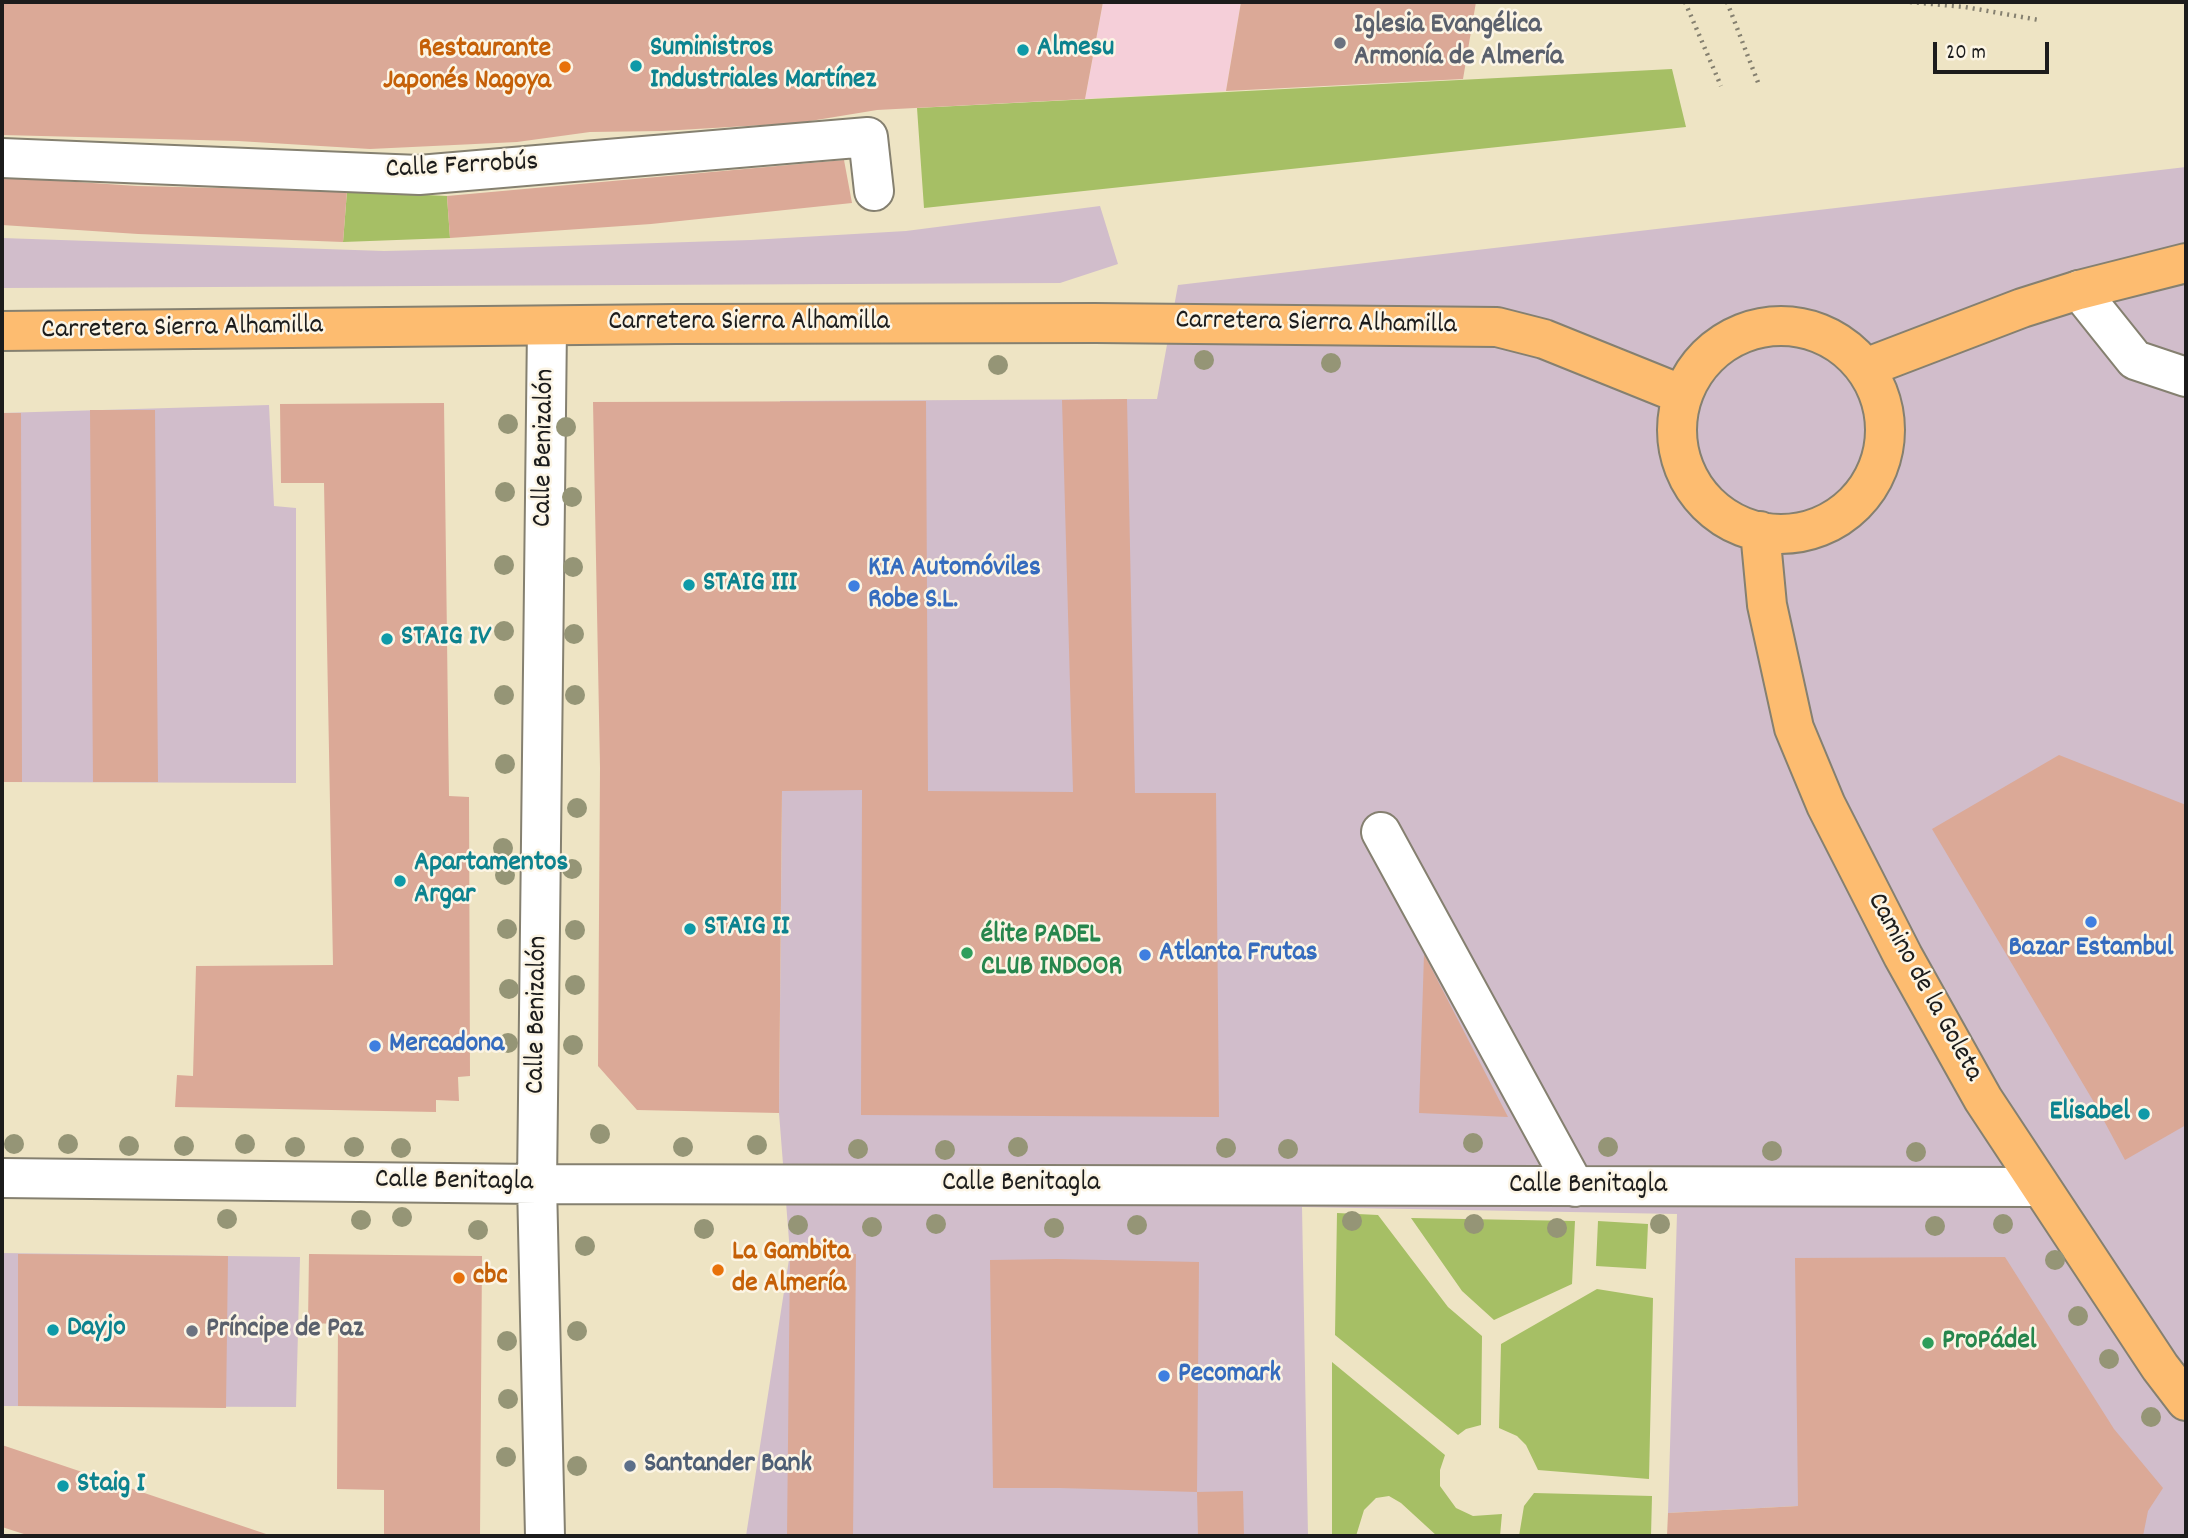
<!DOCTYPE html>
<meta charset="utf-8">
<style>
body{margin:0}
#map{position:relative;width:2188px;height:1538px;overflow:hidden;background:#eee4c4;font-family:Dekko,sans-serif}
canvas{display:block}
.frame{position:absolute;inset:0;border:4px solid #1c1c1c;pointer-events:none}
.scale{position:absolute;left:1933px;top:42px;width:116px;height:32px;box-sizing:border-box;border:4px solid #1c1c1c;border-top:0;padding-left:9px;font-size:21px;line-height:24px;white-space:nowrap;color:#1c1c1c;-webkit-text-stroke:5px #fcf5e5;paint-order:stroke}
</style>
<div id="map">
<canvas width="2188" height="1538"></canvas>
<div class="frame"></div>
<div class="scale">20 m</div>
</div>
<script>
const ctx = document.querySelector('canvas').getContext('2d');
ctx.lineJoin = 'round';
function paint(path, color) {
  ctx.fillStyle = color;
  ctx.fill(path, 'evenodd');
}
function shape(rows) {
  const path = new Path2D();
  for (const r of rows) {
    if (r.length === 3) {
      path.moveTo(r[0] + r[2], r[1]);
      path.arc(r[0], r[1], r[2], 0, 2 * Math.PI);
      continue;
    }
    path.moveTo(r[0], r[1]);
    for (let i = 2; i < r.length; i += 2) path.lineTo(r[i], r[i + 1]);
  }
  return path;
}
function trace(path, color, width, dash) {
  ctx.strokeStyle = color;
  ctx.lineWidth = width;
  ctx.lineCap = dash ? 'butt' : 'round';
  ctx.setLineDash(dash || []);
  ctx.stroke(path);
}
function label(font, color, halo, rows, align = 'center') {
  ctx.font = font + ' Dekko,sans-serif';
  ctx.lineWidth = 5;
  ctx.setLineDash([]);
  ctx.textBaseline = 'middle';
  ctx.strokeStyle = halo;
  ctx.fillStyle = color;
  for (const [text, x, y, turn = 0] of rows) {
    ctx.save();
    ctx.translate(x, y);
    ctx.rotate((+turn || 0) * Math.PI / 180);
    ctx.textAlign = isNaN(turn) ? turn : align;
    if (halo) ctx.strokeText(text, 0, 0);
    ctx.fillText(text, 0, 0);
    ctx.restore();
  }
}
const built = shape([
 [1103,2,1241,2,1226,91,1085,99]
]);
const industrial = shape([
 [2186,167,2186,1536,1828,1536,1798,1506,1668,1513,1677,1214,1302,1207,1308,1536,746,1536,790,1253,779,1113,782,791,780,401,1157,399,1178,285],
 [1100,206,1118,264,1060,283,2,288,2,238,384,251,470,249,751,240,906,231],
 [269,405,274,506,296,508,296,783,2,782,2,413],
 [2,1253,300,1257,296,1407,2,1406]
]);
const green = shape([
 [1672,69,1686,127,924,208,917,108],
 [347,191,447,196,450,238,343,242],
 [1337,1213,1378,1215,1448,1307,1482,1336,1481,1425,1466,1429,1458,1435,1335,1335],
 [1411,1218,1575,1221,1572,1284,1494,1320,1462,1291],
 [1598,1221,1648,1224,1646,1269,1596,1266],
 [1597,1289,1653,1298,1649,1479,1538,1470,1526,1445,1517,1436,1499,1428,1501,1344],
 [1332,1362,1445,1455,1440,1470,1440,1486,1456,1508,1473,1516,1502,1514,1500,1536,1437,1536,1401,1503,1389,1496,1376,1498,1364,1510,1356,1536,1332,1536],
 [1534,1493,1652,1496,1651,1536,1519,1536,1524,1506]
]);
const building = shape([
 [2,2,1103,2,1085,99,877,110,798,123,662,131,590,132,517,142,370,149,238,141,2,135],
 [1241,2,1476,2,1463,79,1226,91],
 [844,160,852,203,651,224,450,238,447,196],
 [2,177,137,186,347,191,343,242,138,234,2,225],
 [1127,399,1135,793,1216,793,1219,1117,861,1115,862,790,782,791,779,1113,637,1110,598,1066,600,768,593,402,926,401,928,791,1073,792,1062,400],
 [444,403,449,796,469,797,470,1076,458,1077,459,1101,436,1100,436,1112,175,1107,177,1075,193,1076,196,966,333,965,324,483,281,483,280,404],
 [90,410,155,410,158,782,93,782],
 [2,413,21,413,22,782,2,782],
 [2059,755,2186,805,2186,1125,2125,1160,2095,1104,1932,829],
 [1424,954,1508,1117,1419,1113],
 [790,1253,856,1254,853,1536,787,1536],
 [18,1254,228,1256,226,1408,18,1406],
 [309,1254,482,1256,480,1536,384,1536,384,1490,337,1489,338,1324,308,1323],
 [2005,1257,2114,1429,2163,1488,2148,1511,2143,1536,1667,1536,1668,1513,1798,1506,1795,1258],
 [1057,1259,1199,1262,1197,1492,1243,1491,1244,1536,1198,1536,1197,1492,1060,1488,993,1488,990,1260],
 [2,1445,272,1536,30,1536,2,1527]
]);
const path = shape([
 [1685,2,1721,86],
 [1727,2,1759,85],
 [1910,2,1965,7,2039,20]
]);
const minor = shape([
 [2,158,419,175,868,137,874,191],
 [2079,290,2135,360,2186,377],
 [1381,832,1575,1187],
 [2,1178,537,1184,2040,1187],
 [545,1536,537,1184,547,326]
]);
const major = shape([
 [1781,430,104],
 [2,331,676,324,1095,323,1497,327,1544,339,1683,395],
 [1865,368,2022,308,2079,290,2186,263],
 [1760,531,1767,605,1794,728,1826,805,1903,956,1983,1099,2160,1367,2186,1401]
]);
const trees = [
 [1204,360],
 [1331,363],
 [998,365],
 [508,424],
 [566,427],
 [505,492],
 [572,497],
 [504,565],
 [573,567],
 [504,631],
 [574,634],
 [504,695],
 [575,695],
 [505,764],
 [577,808],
 [503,848],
 [572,869],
 [505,875],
 [507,929],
 [575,930],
 [575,985],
 [509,989],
 [508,1043],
 [573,1045],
 [600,1134],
 [1473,1143],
 [14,1144],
 [68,1144],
 [245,1144],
 [757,1145],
 [129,1146],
 [184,1146],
 [295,1147],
 [354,1147],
 [683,1147],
 [1018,1147],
 [1608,1147],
 [401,1148],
 [1226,1148],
 [858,1149],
 [1288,1149],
 [945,1150],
 [1772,1151],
 [1916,1152],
 [402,1217],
 [227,1219],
 [361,1220],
 [1352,1221],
 [936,1224],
 [1474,1224],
 [1660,1224],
 [2003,1224],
 [798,1225],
 [1137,1225],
 [1935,1226],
 [872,1227],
 [1054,1228],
 [1557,1228],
 [704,1229],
 [478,1230],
 [585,1246],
 [2055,1260],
 [2078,1316],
 [577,1331],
 [507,1341],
 [2109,1359],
 [508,1399],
 [2151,1417],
 [506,1457],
 [577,1466]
];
const markers = [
 [1340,43,7,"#6b7280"],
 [1023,50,7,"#0f9aa8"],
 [636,66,7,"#0f9aa8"],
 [565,67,7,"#e8710a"],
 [689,585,7,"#0f9aa8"],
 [854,586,7,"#3f7fe0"],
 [387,639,7,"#0f9aa8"],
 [400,881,7,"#0f9aa8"],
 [2091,922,7,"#3f7fe0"],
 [690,929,7,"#0f9aa8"],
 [967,953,7,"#2e9e5b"],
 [1145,955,7,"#3f7fe0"],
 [375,1046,7,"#3f7fe0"],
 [2144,1114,7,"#0f9aa8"],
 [718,1270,7,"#e8710a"],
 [459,1278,7,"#e8710a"],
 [53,1330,7,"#0f9aa8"],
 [192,1331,7,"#6b7280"],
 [1928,1343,7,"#2e9e5b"],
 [1164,1376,7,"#3f7fe0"],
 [630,1466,7,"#5c6f8a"],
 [63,1486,7,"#0f9aa8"]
];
const worshipNames = [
 ["Iglesia Evangélica",1354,27],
 ["Armonía de Almería",1354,59],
 ["Príncipe de Paz",206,1331]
];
const cultureNames = [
 ["Suministros",650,50],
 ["Industriales Martínez",650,82],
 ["Almesu",1037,50],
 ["STAIG III",703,585],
 ["STAIG IV",401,639],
 ["Apartamentos",414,865],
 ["Argar",414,897],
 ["STAIG II",704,929],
 ["Elisabel",2130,1114,"right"],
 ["Dayjo",67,1330],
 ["Staig I",77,1486]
];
const foodNames = [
 ["Restaurante",551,51,"right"],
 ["Japonés Nagoya",551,83,"right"],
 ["La Gambita",732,1254],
 ["de Almería",732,1286],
 ["cbc",473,1278]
];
const streetNames = [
 ["Calle Ferrobús",462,168,-3],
 ["Carretera Sierra Alhamilla",749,324],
 ["Carretera Sierra Alhamilla",1316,325,1],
 ["Carretera Sierra Alhamilla",182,330,-1],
 ["Calle Benizalón",546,448,-89],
 ["Camino de la Goleta",1923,988,61],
 ["Calle Benizalón",539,1015,-89],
 ["Calle Benitagla",454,1183,1],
 ["Calle Benitagla",1021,1185],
 ["Calle Benitagla",1588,1187]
];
const shopNames = [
 ["KIA Automóviles",868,570],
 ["Robe S.L.",868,602],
 ["Bazar Estambul",2091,950,"center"],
 ["Atlanta Frutas",1159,955],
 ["Mercadona",389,1046],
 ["Pecomark",1178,1376]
];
const leisureNames = [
 ["élite PADEL",981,937],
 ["CLUB INDOOR",981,969],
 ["ProPádel",1942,1343]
];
const serviceNames = [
 ["Santander Bank",644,1466]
];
paint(built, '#f5cfd9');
paint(industrial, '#d1bdcb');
paint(green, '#a6bf65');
paint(building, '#dba997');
trace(minor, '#858070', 42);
trace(major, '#858070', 42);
trace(path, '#858070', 4.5, [2, 5]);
trace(minor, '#fff', 38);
trace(major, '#fdbc70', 38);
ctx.fillStyle = '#959576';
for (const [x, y] of trees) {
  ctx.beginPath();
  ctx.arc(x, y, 10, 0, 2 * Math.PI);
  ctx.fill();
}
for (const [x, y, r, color] of markers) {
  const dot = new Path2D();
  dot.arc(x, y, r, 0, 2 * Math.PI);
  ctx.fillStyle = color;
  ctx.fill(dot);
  trace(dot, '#fcf5e5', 2.5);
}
label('bold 28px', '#5b616d', '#fcf5e5', worshipNames, 'left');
label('bold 28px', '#0d838f', '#fcf5e5', cultureNames, 'left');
label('bold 28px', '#c56008', '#fcf5e5', foodNames, 'left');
label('28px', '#1c1c1c', '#fcf5e5', streetNames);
label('bold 28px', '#366cbe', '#fcf5e5', shopNames, 'left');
label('bold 28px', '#27864d', '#fcf5e5', leisureNames, 'left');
label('bold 28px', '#4e5e75', '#fcf5e5', serviceNames, 'left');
</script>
